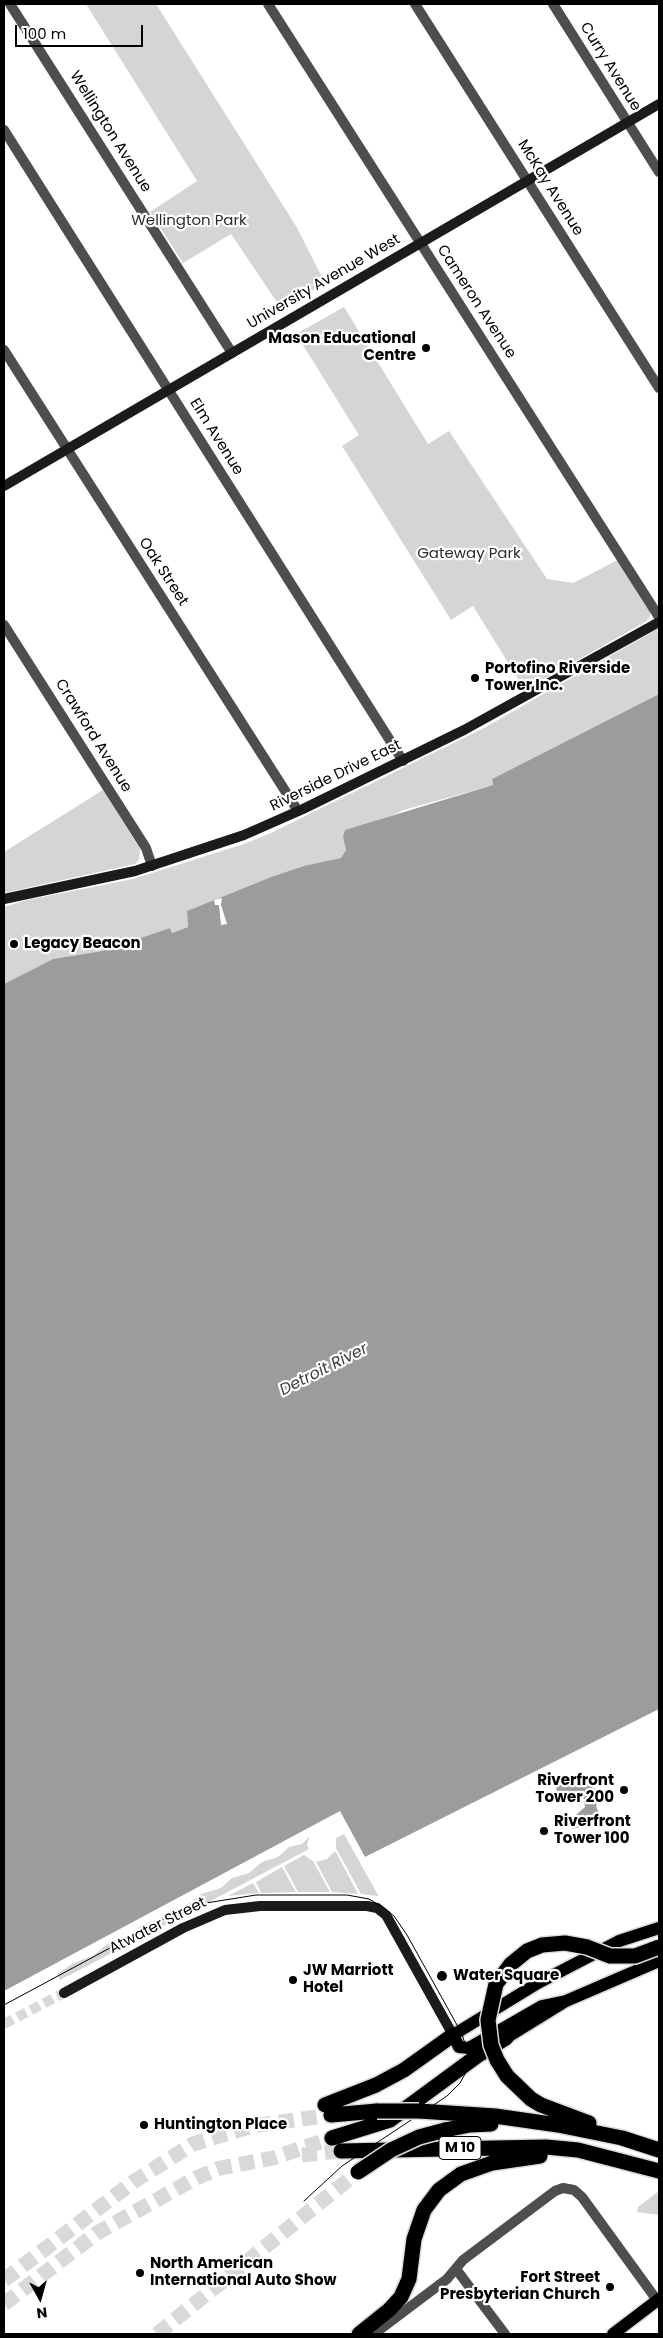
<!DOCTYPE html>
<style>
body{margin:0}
#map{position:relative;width:663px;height:2338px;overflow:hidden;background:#fff;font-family:Poppins,sans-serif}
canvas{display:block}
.frame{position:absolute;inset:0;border:5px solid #000;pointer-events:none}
.north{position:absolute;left:15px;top:2273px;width:50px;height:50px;-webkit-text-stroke:4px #fff;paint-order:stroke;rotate:173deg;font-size:14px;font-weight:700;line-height:20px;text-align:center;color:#000}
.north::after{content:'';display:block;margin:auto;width:18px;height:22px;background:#000;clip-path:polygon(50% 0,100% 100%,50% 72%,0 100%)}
.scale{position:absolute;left:15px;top:25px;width:128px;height:22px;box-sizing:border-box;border:2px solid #000;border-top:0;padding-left:6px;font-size:15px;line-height:18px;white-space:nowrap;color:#000;-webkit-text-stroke:4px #fff;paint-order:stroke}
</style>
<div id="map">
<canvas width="663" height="2338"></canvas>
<div class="frame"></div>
<div class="north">N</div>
<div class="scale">100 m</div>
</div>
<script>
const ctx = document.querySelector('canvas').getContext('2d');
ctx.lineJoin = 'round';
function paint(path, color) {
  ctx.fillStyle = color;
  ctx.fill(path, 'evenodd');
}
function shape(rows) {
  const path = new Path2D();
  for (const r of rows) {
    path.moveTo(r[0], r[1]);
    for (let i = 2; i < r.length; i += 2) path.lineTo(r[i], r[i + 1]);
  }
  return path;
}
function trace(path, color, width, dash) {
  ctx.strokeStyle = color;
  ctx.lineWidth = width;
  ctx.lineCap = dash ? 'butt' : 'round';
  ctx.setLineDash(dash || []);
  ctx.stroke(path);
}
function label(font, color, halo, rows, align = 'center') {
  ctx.font = font + ' Poppins,sans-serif';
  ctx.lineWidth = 4.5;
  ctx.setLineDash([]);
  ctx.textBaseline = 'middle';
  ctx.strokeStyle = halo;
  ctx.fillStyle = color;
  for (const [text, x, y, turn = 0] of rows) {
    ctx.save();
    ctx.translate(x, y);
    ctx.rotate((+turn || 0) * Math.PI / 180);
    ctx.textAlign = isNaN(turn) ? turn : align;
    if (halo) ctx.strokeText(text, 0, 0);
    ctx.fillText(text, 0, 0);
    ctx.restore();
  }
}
const green = shape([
 [86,4,156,4,296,226,325,283,281,308,231,234,183,263,150,212,197,181],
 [344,307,428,444,449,431,547,579,573,583,618,560,650,611,650,617,645,622,525,690,473,606,451,620,342,446,359,435,296,334],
 [659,628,659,694,492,779,493,785,404,810,343,837,346,850,341,858,271,877,187,911,188,927,172,933,170,928,102,951,53,959,4,984,4,907,27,900,133,879,244,844,271,833,484,728],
 [103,790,140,849,139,860,135,864,4,893,4,852],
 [344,1834,378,1895,378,1896,361,1894,336,1848,336,1838],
 [310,1836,307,1844,309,1849,192,1911,188,1904,201,1894,221,1888,232,1878,249,1873,262,1862,278,1857,289,1847,302,1844],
 [334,1852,336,1852,358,1894,332,1892,316,1862,327,1859],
 [304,1855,313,1861,330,1892,298,1892,284,1866],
 [282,1867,296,1892,261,1893,256,1882],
 [253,1883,259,1893,228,1896],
 [167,1915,171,1922,60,1980,57,1974,72,1964,94,1955,107,1944,122,1939,141,1926],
 [659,2191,659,2215,637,2212,638,2207]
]);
const water = shape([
 [659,694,659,1709,365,1857,340,1811,4,1991,4,984,53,959,102,951,170,928,172,933,188,927,187,911,271,877,304,866,341,858,346,850,343,837,345,830,493,785,492,779],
 [579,1774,584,1776,589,1785,599,1792,600,1797,596,1806,600,1815,595,1820,574,1829,569,1826,569,1821,585,1807,584,1799,576,1791,563,1793,557,1791,555,1783,559,1777]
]);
const pier = shape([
 [222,898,221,905,227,924,221,925,219,905,215,905,214,900]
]);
const secondaryTunnel = shape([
 [4,2024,64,1993]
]);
const highwayTunnel = shape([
 [302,2155,341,2151],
 [4,2280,133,2182,193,2144,252,2126,331,2115],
 [4,2304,97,2233,196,2178,220,2168,273,2158,332,2138],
 [157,2334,358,2172]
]);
const street = shape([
 [10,4,232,353],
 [268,4,659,617],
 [415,4,659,388],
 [553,4,659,172],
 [4,130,403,761],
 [4,350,298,811],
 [4,625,146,848,152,866],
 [456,2269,505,2334],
 [374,2334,447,2279,463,2260,555,2191,563,2188,574,2190,582,2197,659,2303]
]);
const secondary = shape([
 [4,486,659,104],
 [4,899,135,871,244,835,303,809,464,730,659,622],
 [64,1993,183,1928,225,1910,260,1906,367,1906,377,1908,386,1915,453,2035]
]);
const primary = shape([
 [566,2001,542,2006,469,2048,459,2047,453,2035,538,1983,619,1941,659,1928],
 [506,2038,566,2001,659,1961],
 [613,2334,659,2299]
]);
const highway = shape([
 [497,2060,507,2076,531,2099,541,2105,589,2123],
 [325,2105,376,2085,404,2070,453,2035],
 [419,2111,495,2116,558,2125,622,2138,659,2150],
 [331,2115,377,2111],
 [445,2130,470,2125,491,2124],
 [332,2138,390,2120,477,2056,506,2038],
 [341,2151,546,2147,578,2150,659,2171],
 [359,2334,389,2310,401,2297,409,2279,414,2239,424,2210,439,2190,461,2174,492,2163,540,2156]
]);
const tram = shape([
 [4,2005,162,1920,206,1903,256,1895,347,1895,369,1899,384,1908,394,1916,407,1935,462,2034,468,2054,465,2074,460,2083,447,2096,342,2166,304,2201]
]);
const highwayBridge = shape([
 [497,2060,491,2045,488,2020,496,1984,511,1964,527,1951,542,1945,565,1943,587,1947,610,1956,635,1956,659,1947],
 [377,2111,419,2111],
 [358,2172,391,2150,419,2137,445,2130]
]);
const markers = [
 [426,348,5,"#000"],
 [475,678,5,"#000"],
 [14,944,5,"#000"],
 [624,1790,5,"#000"],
 [544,1831,5,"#000"],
 [442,1976,6,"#000"],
 [293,1980,5,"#000"],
 [144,2125,5,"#000"],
 [140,2273,5,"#000"],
 [610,2287,5,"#000"]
];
const shields = [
 [460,2148,42]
];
const shieldNames = [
 ["M 10",460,2148]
];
const streetNames = [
 ["Curry Avenue",610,67,58],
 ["Wellington Avenue",110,132,58],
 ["McKay Avenue",550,188,58],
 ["University Avenue West",324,282,-30],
 ["Cameron Avenue",476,302,57],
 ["Elm Avenue",216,437,58],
 ["Oak Street",163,572,57],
 ["Crawford Avenue",93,736,58],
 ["Riverside Drive East",336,776,-26],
 ["Atwater Street",158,1926,-27]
];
const parkNames = [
 ["Wellington Park",189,221],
 ["Gateway Park",469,554]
];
const poiNames = [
 ["Mason Educational",416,339,"right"],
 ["Centre",416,356,"right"],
 ["Portofino Riverside",485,669],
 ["Tower Inc.",485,686],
 ["Legacy Beacon",24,944],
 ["Riverfront",614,1781,"right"],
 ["Tower 200",614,1798,"right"],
 ["Riverfront",554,1822],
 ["Tower 100",554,1839],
 ["JW Marriott",303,1971],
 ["Hotel",303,1988],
 ["Water Square",453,1976],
 ["Huntington Place",154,2125],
 ["North American",150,2264],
 ["International Auto Show",150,2281],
 ["Fort Street",600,2278,"right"],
 ["Presbyterian Church",600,2295,"right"]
];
const waterNames = [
 ["Detroit River",324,1370,-27]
];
paint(green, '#d5d5d5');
paint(water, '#9c9c9c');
paint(pier, '#fff');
trace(secondaryTunnel, '#d9d9d9', 10, [10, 5]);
trace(highwayTunnel, '#d9d9d9', 15, [15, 8]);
trace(primary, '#dbdbdb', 15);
trace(highway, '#dbdbdb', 18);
trace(street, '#4e4e4e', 10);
trace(secondary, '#1b1b1b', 10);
trace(primary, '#000', 12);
trace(highway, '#000', 15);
trace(tram, '#000', 1);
trace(highwayBridge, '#dbdbdb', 18, []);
trace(highwayBridge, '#000', 15);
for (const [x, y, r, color] of markers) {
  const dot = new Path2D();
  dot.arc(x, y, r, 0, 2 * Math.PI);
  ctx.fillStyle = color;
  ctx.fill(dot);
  trace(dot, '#fff', 2);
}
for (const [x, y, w] of shields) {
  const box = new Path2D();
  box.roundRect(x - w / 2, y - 11.5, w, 23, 4);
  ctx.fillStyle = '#fff';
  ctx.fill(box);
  trace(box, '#000', 1);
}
label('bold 14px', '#000', null, shieldNames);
label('15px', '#000', '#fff', streetNames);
label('15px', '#2c2c2c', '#fff', parkNames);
label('bold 15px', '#000', '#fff', poiNames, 'left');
label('italic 16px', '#3d3d3d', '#fff', waterNames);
</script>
